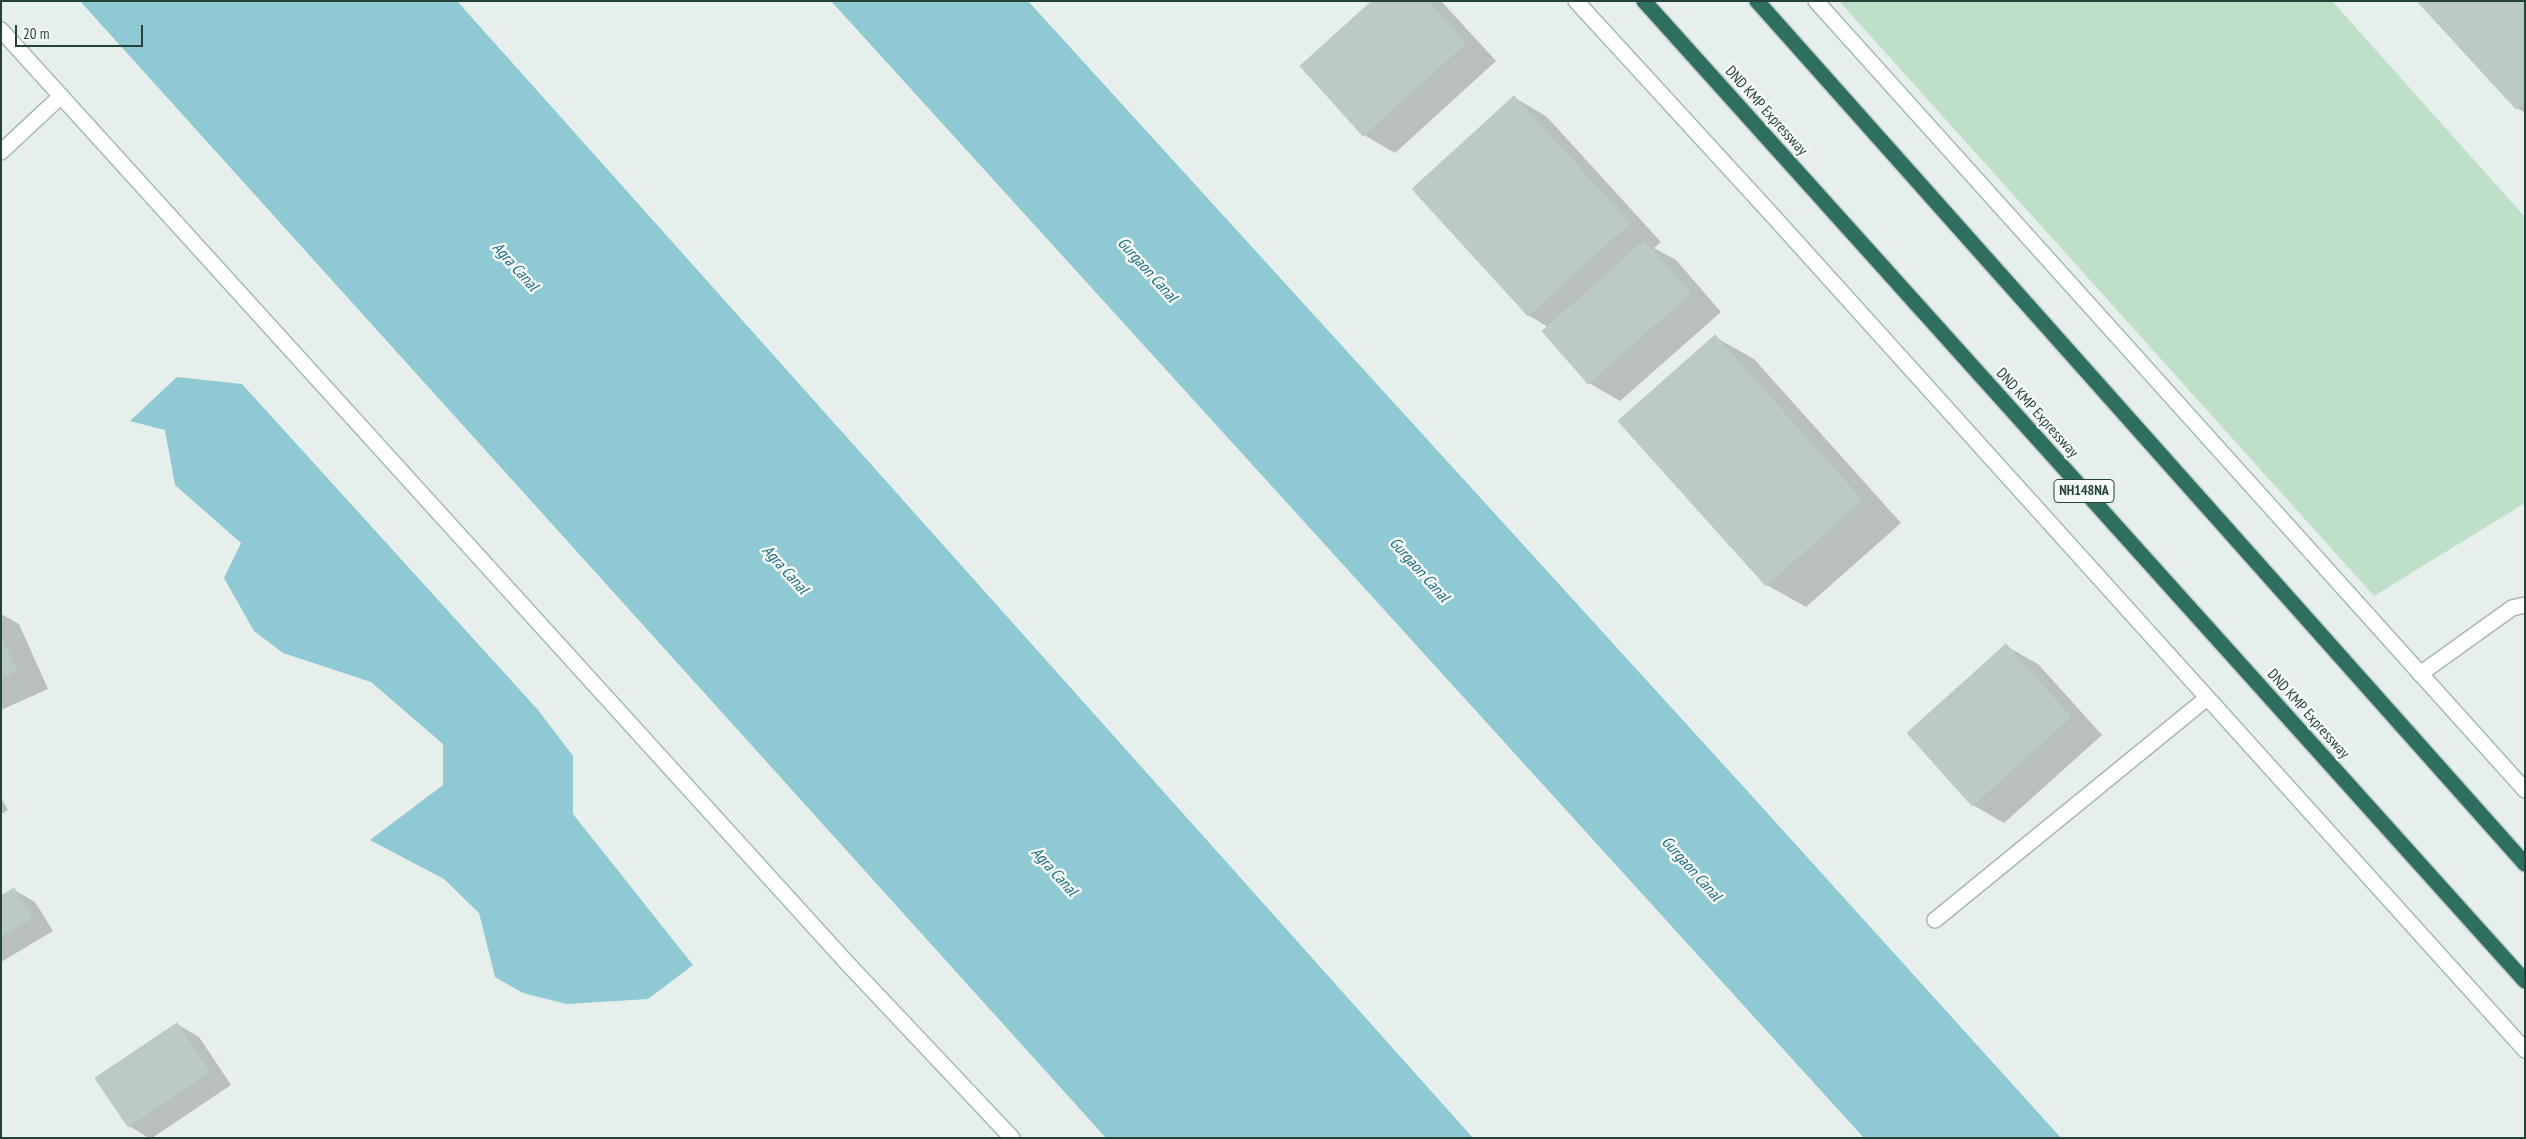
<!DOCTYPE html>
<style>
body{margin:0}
#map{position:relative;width:2526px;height:1139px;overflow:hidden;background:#e6efeb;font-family:"PT Sans Narrow",sans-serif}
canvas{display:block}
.frame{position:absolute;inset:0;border:2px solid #24423a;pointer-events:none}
.scale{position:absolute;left:15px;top:25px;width:128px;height:22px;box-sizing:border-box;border:2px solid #24423a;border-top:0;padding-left:6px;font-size:15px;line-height:18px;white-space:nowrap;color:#24423a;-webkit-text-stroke:4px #f7fbf9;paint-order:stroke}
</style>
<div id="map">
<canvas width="2526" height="1139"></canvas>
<div class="frame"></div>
<div class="scale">20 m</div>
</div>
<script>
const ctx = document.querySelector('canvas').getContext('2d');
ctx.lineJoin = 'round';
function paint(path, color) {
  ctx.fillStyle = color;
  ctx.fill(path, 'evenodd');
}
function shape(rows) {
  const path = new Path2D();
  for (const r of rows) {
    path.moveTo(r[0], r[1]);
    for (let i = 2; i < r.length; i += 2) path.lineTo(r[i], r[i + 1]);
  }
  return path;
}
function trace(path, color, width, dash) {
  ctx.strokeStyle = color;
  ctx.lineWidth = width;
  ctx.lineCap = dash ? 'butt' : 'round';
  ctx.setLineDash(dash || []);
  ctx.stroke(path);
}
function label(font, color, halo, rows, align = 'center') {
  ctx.font = font + ' "PT Sans Narrow",sans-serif';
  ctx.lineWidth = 5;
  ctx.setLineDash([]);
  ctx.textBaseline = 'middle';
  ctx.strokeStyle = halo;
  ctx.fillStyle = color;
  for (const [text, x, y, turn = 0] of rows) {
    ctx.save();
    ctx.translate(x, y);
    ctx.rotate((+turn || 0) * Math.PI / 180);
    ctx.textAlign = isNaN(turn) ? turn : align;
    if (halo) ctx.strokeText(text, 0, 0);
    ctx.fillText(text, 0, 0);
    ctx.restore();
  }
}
const green = shape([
 [1839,1,2332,1,2525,217,2525,503,2374,596]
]);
const water = shape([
 [80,1,457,1,1473,1138,1106,1138],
 [831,1,1028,1,1751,795,2061,1138,1864,1138],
 [177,377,242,384,538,710,573,756,573,814,693,965,648,999,567,1004,523,993,495,977,479,913,444,879,370,840,443,785,443,744,371,682,283,653,254,631,224,578,241,543,175,485,165,430,130,421]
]);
const shadow = shape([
 [1374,1,1441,1,1496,61,1395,153,1364,135],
 [2525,1,2525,113,2517,108],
 [1515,98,1546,116,1661,242,1654,248,1676,260,1721,312,1620,401,1589,383,1548,327,1528,315],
 [1715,337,1754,359,1901,523,1806,607,1767,585],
 [1,614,19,624,48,689,1,710],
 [2006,646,2038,664,2102,735,2004,823,1973,805],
 [1,798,8,810,1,814],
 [14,890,35,902,53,931,1,962,1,897],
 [177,1024,199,1037,231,1085,152,1138,149,1138,129,1126,97,1079]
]);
const building = shape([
 [1372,1,1428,1,1466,43,1363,136,1300,66,1372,1],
 [2417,1,2525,1,2525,101,2516,109,2417,1],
 [1514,96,1630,223,1528,316,1412,189,1514,96],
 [1644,241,1691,293,1588,384,1542,331,1644,241],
 [1715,335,1862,500,1766,586,1618,421,1715,335],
 [1,635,17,671,1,678,1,635],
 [2006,644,2071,717,1972,806,1907,733,2006,644],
 [14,888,32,918,1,937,1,896,14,888],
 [177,1023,210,1072,128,1127,95,1078,177,1023]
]);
const lane = shape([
 [2420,674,2512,608,2525,605]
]);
const street = shape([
 [1,152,61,96],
 [1935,920,2207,698]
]);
const secondary = shape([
 [1576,1,1773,216,2525,1050],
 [1816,1,2525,790],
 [1,30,848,964,1012,1138]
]);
const highway = shape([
 [1644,1,2525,981],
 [1757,1,2525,864]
]);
const shields = [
 [2084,491,60]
];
const shieldNames = [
 ["NH148NA",2084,491]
];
const streetNames = [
 ["DND KMP Expressway",1766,111,48],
 ["DND KMP Expressway",2037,413,48],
 ["DND KMP Expressway",2308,714,48]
];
const waterNames = [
 ["Agra Canal",515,267,48],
 ["Gurgaon Canal",1147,270,48],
 ["Agra Canal",785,570,48],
 ["Gurgaon Canal",1419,570,48],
 ["Gurgaon Canal",1691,869,48],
 ["Agra Canal",1054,872,48]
];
paint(green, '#bfe0c8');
paint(water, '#8ec9d4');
paint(shadow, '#0003');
paint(building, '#bbcac4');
trace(building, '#b8c9c2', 1);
trace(lane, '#a8b8b2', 18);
trace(street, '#a8b8b2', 18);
trace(secondary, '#a4bbb3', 18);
trace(highway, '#c2cac8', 18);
trace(lane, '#fff', 15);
trace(street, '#fff', 15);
trace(secondary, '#fff', 15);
trace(highway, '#2f6f62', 15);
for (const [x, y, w] of shields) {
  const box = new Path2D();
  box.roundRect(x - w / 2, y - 11.5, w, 23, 4);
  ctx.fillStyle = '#f7fbf9';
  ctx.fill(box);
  trace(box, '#24423a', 1);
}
label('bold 14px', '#24423a', null, shieldNames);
label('15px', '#24423a', '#f7fbf9', streetNames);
label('italic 16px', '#1c6f80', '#f7fbf9', waterNames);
</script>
